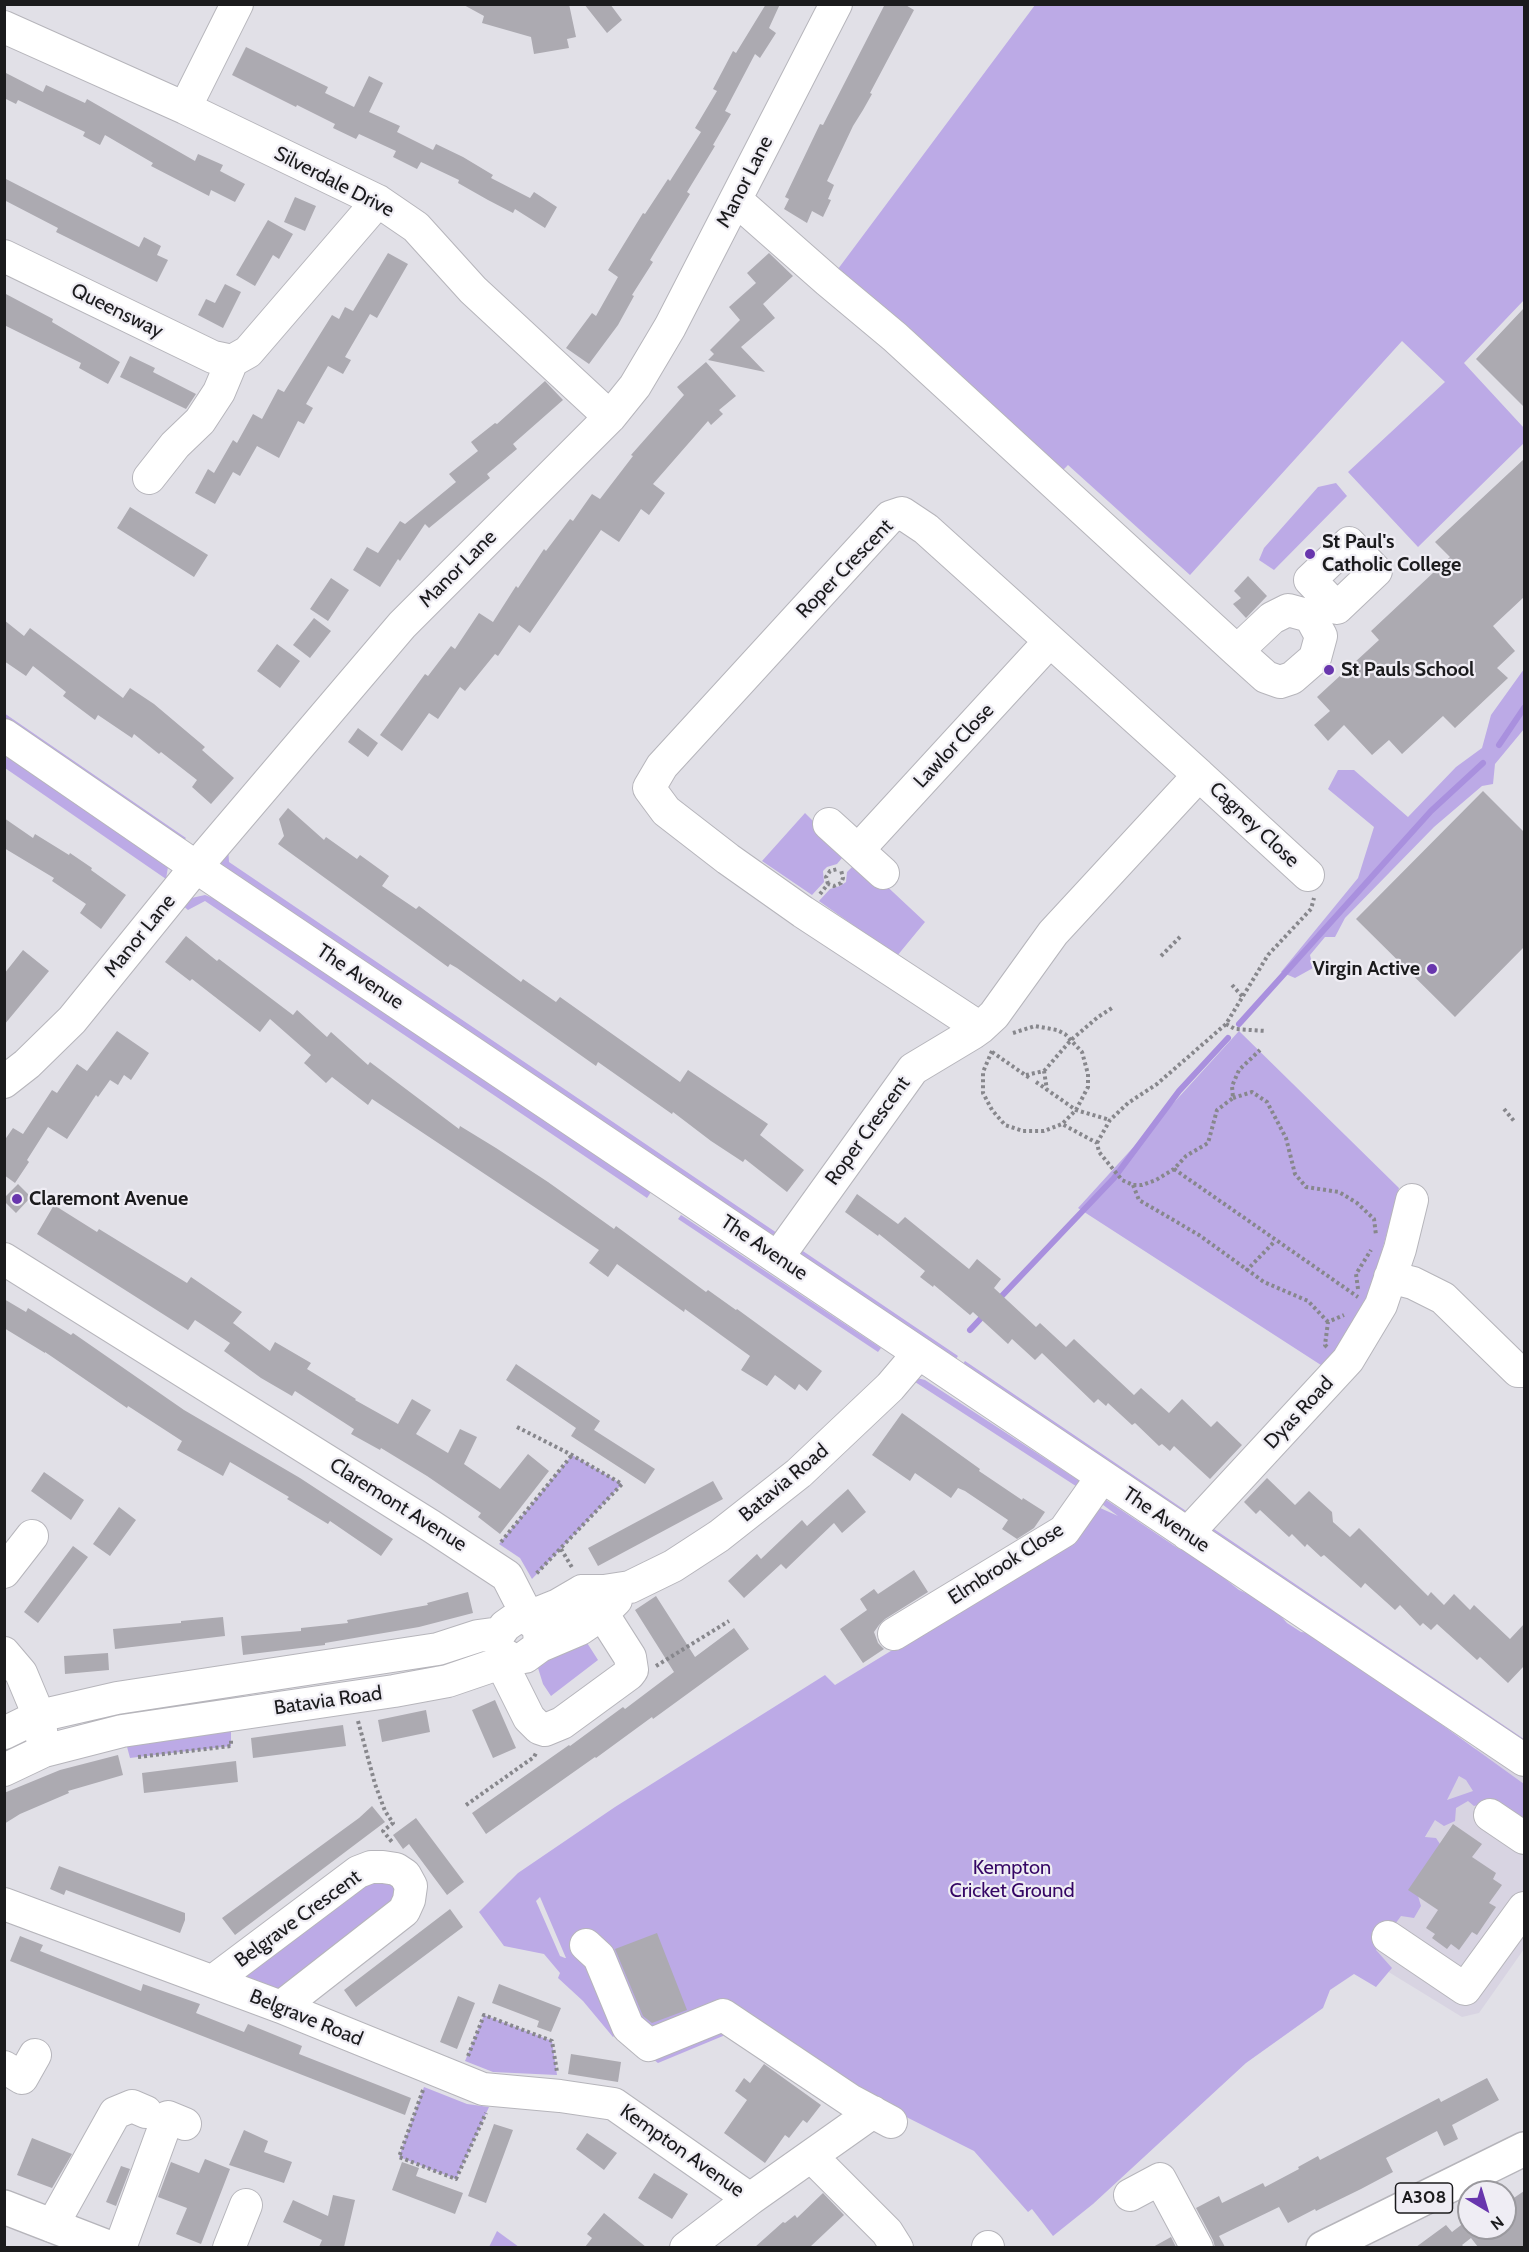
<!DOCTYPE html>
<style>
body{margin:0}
#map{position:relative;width:1529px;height:2252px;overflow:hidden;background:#e1e0e7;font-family:Cabin,sans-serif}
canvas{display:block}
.frame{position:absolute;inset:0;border:6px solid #1b1b1d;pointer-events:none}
.north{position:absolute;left:1457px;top:2180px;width:60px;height:60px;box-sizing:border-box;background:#efedf4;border:2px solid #9a999e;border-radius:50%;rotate:142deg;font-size:16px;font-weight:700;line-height:24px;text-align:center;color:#1b1b1d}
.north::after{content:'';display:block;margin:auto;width:21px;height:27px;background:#6836ad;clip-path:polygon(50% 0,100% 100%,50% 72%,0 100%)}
</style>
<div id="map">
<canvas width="1529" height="2252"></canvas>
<div class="frame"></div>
<div class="north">N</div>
</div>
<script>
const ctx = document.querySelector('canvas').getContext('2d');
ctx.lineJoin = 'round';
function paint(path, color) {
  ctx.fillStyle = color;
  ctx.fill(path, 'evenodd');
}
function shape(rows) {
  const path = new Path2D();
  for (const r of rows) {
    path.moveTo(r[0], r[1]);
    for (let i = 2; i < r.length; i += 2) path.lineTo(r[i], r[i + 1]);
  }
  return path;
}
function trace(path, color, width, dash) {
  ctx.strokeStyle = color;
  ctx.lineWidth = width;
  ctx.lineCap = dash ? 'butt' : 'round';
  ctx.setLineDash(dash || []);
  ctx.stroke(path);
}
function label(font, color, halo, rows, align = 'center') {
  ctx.font = font + ' Cabin,sans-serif';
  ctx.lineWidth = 4.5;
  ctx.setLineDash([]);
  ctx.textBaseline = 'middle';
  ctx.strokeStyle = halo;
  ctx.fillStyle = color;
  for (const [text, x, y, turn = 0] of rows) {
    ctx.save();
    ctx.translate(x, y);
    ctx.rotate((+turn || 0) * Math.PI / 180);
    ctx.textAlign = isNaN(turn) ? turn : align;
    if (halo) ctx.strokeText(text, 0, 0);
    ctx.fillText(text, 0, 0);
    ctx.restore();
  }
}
const built = shape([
 [1484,1736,1524,1763,1524,1949,1479,2013,1462,2017,1356,1952,1384,1911,1470,1757]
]);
const green = shape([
 [1035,5,1524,5,1524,300,1464,363,1524,428,1524,443,1418,547,1348,472,1445,382,1402,341,1190,575,1068,465,1061,472,838,269],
 [1336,483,1347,496,1274,570,1259,560,1264,548,1318,487],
 [1524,669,1524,729,1495,764,1493,784,1482,786,1434,827,1345,918,1335,937,1325,937,1310,955,1313,968,1295,978,1281,972,1358,878,1374,827,1328,789,1338,770,1354,770,1408,817,1456,767,1482,748,1491,715],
 [4,713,186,838,181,844,5,724],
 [4,754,168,867,166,879,5,768],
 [805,813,833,841,842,858,837,864,827,867,823,871,824,882,812,895,762,861],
 [228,846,229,862,777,1233,769,1241,220,872,217,861],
 [854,865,878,878,925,922,897,956,819,901,830,889,840,886,846,882,847,872],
 [205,895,213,898,651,1192,647,1198,205,901,188,910,181,904,187,899],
 [1239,1031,1399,1188,1373,1284,1341,1378,1078,1208],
 [681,1215,881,1348,878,1352,678,1219],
 [797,1247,958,1356,951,1366,791,1256],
 [965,1361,1192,1515,1187,1519,958,1371],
 [917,1378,925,1380,1078,1480,1082,1485,1082,1490,912,1380],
 [572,1455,622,1484,532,1579,520,1558,499,1544],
 [1102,1497,1179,1549,1194,1554,1239,1590,1269,1603,1287,1623,1301,1632,1316,1634,1524,1784,1524,1821,1492,1801,1474,1806,1468,1801,1456,1808,1455,1821,1444,1826,1435,1820,1425,1837,1436,1838,1442,1847,1415,1886,1421,1906,1414,1918,1401,1916,1376,1950,1392,1968,1376,1987,1354,1974,1330,1990,1323,2008,1246,2063,1093,2204,1053,2236,1032,2209,1028,2212,974,2151,735,2031,658,2063,618,2032,613,2037,583,2001,558,1978,560,1973,544,1954,504,1946,479,1912,518,1873,615,1807,825,1675,835,1685,922,1632,1098,1507,1118,1516,1095,1499],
 [1459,1776,1466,1780,1473,1791,1447,1800],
 [540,1897,566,1958,565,1958,560,1956,536,1901],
 [1208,1525,1524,1739,1524,1752,1205,1530],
 [582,1635,598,1660,551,1696,543,1684,538,1668],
 [231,1727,231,1746,130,1758,126,1743],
 [358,1872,411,1886,293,1998,228,1971],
 [484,2015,552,2041,557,2075,493,2072,465,2061],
 [424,2087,467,2104,489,2107,456,2179,399,2157],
 [497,2231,519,2247,489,2247]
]);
const stream = shape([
 [1499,745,1524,708],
 [1239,1024,1431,811,1483,763],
 [997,1301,1114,1178,1179,1091,1228,1038],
 [970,1330,984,1315]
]);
const building = shape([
 [462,4,569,4,576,37,567,39,569,48,534,54,531,37,482,23,484,16],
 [584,4,610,4,622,20,607,33],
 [766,4,780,4,769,28,776,33,760,58,755,54,725,111,731,114,713,145,715,146,687,192,690,194,650,260,653,262,632,295,634,296,618,325,589,364,566,348,592,313,596,316,618,277,608,270,643,213,645,214,668,179,670,181,701,132,695,128,717,91,713,89,733,51,736,53],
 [885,4,904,4,914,10,870,93,872,94,863,110,853,126,827,181,834,185,828,199,831,200,823,217,812,211,807,223,784,209,789,199,785,197,820,124,823,125],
 [246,47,328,87,325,93,354,107,369,76,383,83,369,112,400,126,397,132,433,150,436,144,463,157,493,175,491,178,530,198,534,192,557,207,545,228,515,209,513,213,488,200,458,183,459,180,421,162,417,169,393,157,396,151,359,134,356,139,333,128,335,124,297,105,296,107,232,75],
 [4,72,43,92,46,85,85,103,87,99,195,161,198,154,223,165,220,171,245,184,235,202,211,190,209,196,151,166,153,163,105,135,100,145,83,136,85,132,18,100,16,104,4,98],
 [4,178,139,247,144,237,161,246,157,255,168,260,157,282,56,232,58,228,4,200],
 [295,197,316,206,305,231,284,222],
 [268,220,293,234,279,259,273,255,255,286,236,275],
 [388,253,408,264,377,318,370,314,345,357,351,360,343,374,328,366,306,404,313,408,304,424,298,421,279,458,257,446,240,476,233,472,215,504,195,493,208,469,214,473,233,440,237,443,253,414,262,419,278,389,284,392,332,315,339,319,345,307,353,311],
 [769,253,793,276,763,304,775,318,741,347,765,372,708,360,714,354,710,350,740,320,729,307,756,283,747,273],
 [225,284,241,292,223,328,198,315,206,299,215,303],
 [4,293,53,319,52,322,120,362,108,384,79,368,81,363,4,325],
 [1524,308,1524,407,1476,359],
 [130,356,155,368,153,372,196,394,186,409,120,377],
 [706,362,736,396,719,410,723,414,711,425,708,421,653,484,665,493,649,515,641,509,619,542,601,530,530,633,519,625,498,656,495,654,465,691,460,687,438,719,429,713,402,751,380,735,425,674,428,676,451,646,455,649,479,613,493,622,516,586,518,588,544,549,546,551,570,519,573,521,592,494,600,499,633,456,631,455,684,395,677,387],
 [545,381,563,400,513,444,517,449,487,474,490,478,429,528,425,524,400,561,398,559,380,587,353,570,367,547,378,553,400,521,405,524,456,482,449,474,478,451,471,442,495,423,497,424],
 [1524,459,1524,597,1493,626,1515,651,1497,668,1508,678,1455,728,1443,716,1402,754,1389,740,1372,755,1344,725,1328,741,1314,725,1330,711,1317,697,1379,640,1371,631,1450,557,1435,542],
 [130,507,208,555,194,577,117,528],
 [1248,576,1267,596,1246,618,1233,604,1241,598,1234,591],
 [331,578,349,590,328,621,310,609],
 [314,618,331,631,310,658,293,645],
 [4,620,24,636,30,628,123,698,130,688,154,704,205,747,202,750,234,778,211,804,192,787,197,780,161,752,159,754,134,734,132,738,98,715,95,720,63,696,66,692,33,666,26,676,4,661],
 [277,644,300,661,280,688,257,671],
 [358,728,378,743,368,757,348,742],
 [1483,791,1524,832,1524,947,1455,1017,1356,919],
 [288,808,324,840,326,837,357,859,360,855,389,876,382,886,416,909,419,906,521,982,523,979,556,1002,560,997,680,1082,688,1070,768,1124,760,1135,804,1170,787,1192,745,1159,743,1162,711,1141,673,1112,672,1114,598,1062,596,1066,457,968,450,964,448,967,278,844,284,836,279,819],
 [4,818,33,838,35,834,69,855,70,853,92,868,91,870,126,895,101,929,80,913,86,904,52,881,54,878,4,848],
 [186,936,217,961,219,959,293,1015,297,1010,327,1037,331,1032,368,1065,370,1062,459,1129,460,1126,496,1148,548,1182,614,1229,616,1226,706,1292,708,1290,736,1310,737,1309,822,1371,807,1391,799,1384,795,1390,775,1375,767,1386,741,1370,750,1356,685,1309,684,1312,617,1264,608,1277,589,1263,599,1250,372,1099,368,1105,332,1077,326,1083,304,1063,311,1055,270,1019,260,1032,192,979,190,981,165,962],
 [23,950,49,971,4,1025,4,974],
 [117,1031,149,1053,131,1080,124,1075,118,1085,110,1080,98,1097,96,1095,67,1139,48,1127,27,1160,29,1162,15,1183,4,1175,4,1141,13,1128,23,1134,52,1090,57,1093,77,1064,87,1071],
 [18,1184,31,1197,16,1213,4,1201,4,1198],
 [857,1194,898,1224,905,1217,969,1269,977,1259,1001,1279,994,1288,1036,1327,1040,1323,1066,1347,1074,1339,1134,1395,1141,1388,1169,1413,1182,1399,1211,1427,1217,1421,1242,1445,1210,1479,1174,1446,1170,1451,1162,1444,1159,1446,1135,1423,1132,1425,1108,1403,1106,1406,1098,1399,1094,1403,1042,1353,1035,1360,1012,1339,1008,1344,973,1312,970,1315,934,1285,933,1287,920,1277,925,1271,879,1234,878,1236,845,1212],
 [54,1205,97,1232,99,1229,187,1283,191,1277,242,1312,233,1323,270,1351,275,1342,311,1363,307,1369,356,1399,355,1400,398,1424,412,1399,431,1410,416,1434,448,1453,460,1429,477,1437,464,1464,500,1489,528,1454,549,1471,500,1534,478,1517,481,1513,427,1476,381,1448,380,1450,351,1434,354,1429,295,1391,292,1396,261,1378,224,1351,230,1343,195,1320,188,1330,37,1234],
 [4,1299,26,1312,28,1308,71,1335,73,1333,184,1410,300,1478,393,1539,381,1556,330,1521,328,1524,287,1499,289,1497,230,1462,223,1476,177,1450,182,1441,128,1406,127,1408,45,1352,45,1353,4,1328],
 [516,1364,600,1421,594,1430,655,1469,645,1484,571,1436,576,1428,506,1380],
 [902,1413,980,1469,979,1471,1022,1500,1023,1498,1045,1512,1034,1528,1017,1539,1002,1529,1008,1520,965,1491,958,1488,951,1498,915,1473,910,1481,872,1455],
 [44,1472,84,1500,71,1520,31,1491],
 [1267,1478,1295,1505,1309,1491,1332,1512,1333,1522,1350,1537,1359,1528,1428,1596,1431,1592,1444,1605,1454,1594,1470,1610,1474,1605,1510,1639,1524,1624,1524,1666,1508,1683,1480,1657,1477,1660,1437,1624,1431,1630,1423,1623,1420,1626,1400,1605,1395,1610,1365,1583,1361,1588,1324,1555,1321,1557,1307,1544,1305,1547,1292,1534,1289,1537,1260,1510,1256,1514,1244,1502],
 [713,1481,723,1499,598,1566,588,1548],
 [848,1489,866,1512,842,1533,834,1523,786,1569,781,1564,744,1598,728,1581,757,1554,761,1559,802,1520,807,1526],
 [119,1507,136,1520,110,1556,93,1544],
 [73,1546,88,1557,38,1623,24,1612],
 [914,1570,928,1592,885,1619,879,1625,874,1632,878,1643,884,1649,863,1663,840,1629,867,1610,860,1599,874,1589,878,1594],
 [468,1592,473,1613,419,1627,325,1643,325,1645,243,1655,241,1636,301,1631,301,1628,348,1623,347,1620,428,1605,427,1603],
 [656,1596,695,1657,734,1628,749,1649,653,1719,652,1717,596,1758,595,1757,486,1834,472,1813,569,1745,570,1746,623,1707,625,1709,674,1672,635,1610],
 [223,1617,225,1636,115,1649,113,1629,181,1623,181,1621],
 [108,1653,109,1670,65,1674,64,1656],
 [495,1700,516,1748,493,1758,472,1710],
 [426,1710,430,1732,382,1742,378,1720],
 [343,1725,346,1746,253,1758,251,1738],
 [118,1755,123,1775,68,1791,69,1793,20,1814,4,1824,4,1793,60,1770],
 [236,1761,238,1782,144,1793,142,1773],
 [372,1806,385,1822,235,1935,222,1918,359,1818],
 [416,1818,464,1882,447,1895,409,1844,403,1849,393,1835],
 [1453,1824,1482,1844,1472,1857,1496,1873,1493,1879,1502,1885,1489,1903,1496,1907,1477,1935,1472,1932,1459,1950,1451,1944,1447,1949,1432,1938,1435,1934,1426,1928,1438,1910,1408,1890],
 [59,1866,185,1913,185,1920,180,1933,66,1890,64,1895,50,1889],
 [450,1909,463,1927,356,2007,344,1990],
 [657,1933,687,2010,652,2023,643,2016,615,1949],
 [20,1936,43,1945,40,1951,141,1991,143,1984,200,2004,196,2013,244,2032,248,2024,302,2046,299,2054,411,2098,405,2115,10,1961],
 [499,1984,561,2008,551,2032,537,2027,539,2021,492,2003],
 [458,1996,475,2003,457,2049,440,2042],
 [571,2054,621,2062,618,2082,568,2074],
 [764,2064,821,2105,807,2123,803,2120,789,2138,785,2135,765,2163,724,2133,747,2100,735,2091,744,2078,750,2083],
 [1487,2078,1499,2100,1452,2125,1458,2139,1444,2146,1437,2131,1386,2158,1393,2172,1361,2189,1316,2211,1315,2209,1288,2223,1279,2207,1219,2236,1225,2247,1215,2247,1213,2240,1196,2208,1219,2196,1222,2203,1263,2183,1265,2187,1299,2169,1298,2167,1318,2156,1320,2160,1439,2098,1441,2102],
 [494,2124,513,2130,486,2203,468,2196],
 [244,2130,268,2141,264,2152,292,2162,284,2183,229,2165],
 [587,2133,617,2153,604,2170,576,2149],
 [32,2138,72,2154,52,2188,17,2175],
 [205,2159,230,2169,201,2244,176,2234,187,2208,158,2197,171,2162,199,2173],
 [402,2162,419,2168,416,2176,463,2193,455,2214,392,2190],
 [121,2166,130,2169,116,2206,106,2202],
 [654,2173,688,2194,672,2219,638,2198],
 [1524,2191,1524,2247,1478,2247,1471,2238,1462,2245,1464,2247,1416,2247,1446,2225,1452,2232,1469,2219,1469,2228,1505,2228,1505,2204],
 [823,2193,844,2215,810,2247,755,2247,783,2222,785,2223,795,2215,797,2218],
 [333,2195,355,2200,344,2247,319,2247,322,2240,283,2222,293,2200,328,2216],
 [604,2213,646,2247,585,2247,592,2238,587,2234],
 [1171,2237,1176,2247,1153,2247]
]);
const path = shape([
 [828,884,826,877,830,871,838,869],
 [820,894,828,884,834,886,841,883,843,878,841,870],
 [1161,956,1180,937],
 [1232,985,1243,997],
 [1226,1024,1235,1029,1266,1031],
 [1013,1033,1035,1026,1057,1030,1065,1034,1082,1052,1088,1074,1088,1087,1076,1110,1062,1124],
 [992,1051,983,1072,983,1093,992,1110,1005,1125,1023,1131,1044,1131,1062,1124,1097,1143,1099,1152,1122,1180,1133,1185,1142,1185,1156,1180,1174,1169,1186,1156,1208,1143,1217,1110,1233,1098,1232,1086,1239,1070,1260,1050],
 [992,1052,1031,1079],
 [1044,1071,1071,1040,1098,1017,1112,1008],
 [1026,1075,1044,1071,1047,1090],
 [1036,1082,1076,1110,1110,1120],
 [1233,1098,1252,1092,1267,1102,1286,1138,1295,1174,1306,1187,1339,1192,1357,1203,1374,1219,1376,1235],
 [1504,1109,1514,1121],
 [1097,1143,1110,1120,1128,1103,1157,1084,1226,1024,1268,955,1311,909,1314,898],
 [1174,1169,1358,1297],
 [1133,1185,1139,1200,1199,1235,1264,1282,1308,1301,1328,1322],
 [1246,1271,1275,1241],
 [1358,1289,1356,1274,1371,1250],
 [1327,1347,1325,1345,1328,1322,1344,1315],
 [517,1427,572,1455,622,1484,535,1575],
 [501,1542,572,1455],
 [561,1549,573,1569],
 [656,1666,729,1621],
 [358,1721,375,1784,385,1811,393,1823,383,1831,392,1842,390,1843],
 [138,1757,231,1746,231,1740],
 [466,1805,534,1757,536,1753],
 [468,2056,484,2015,552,2041,557,2072],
 [423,2090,399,2157,456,2179,486,2113]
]);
const minor = shape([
 [4,27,185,108,378,201,416,227,473,290,610,417],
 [185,108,237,4],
 [736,200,828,281,895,337,1237,651,1266,677,1280,682,1292,678,1315,658,1321,636,1310,616,1288,610,1272,618,1237,651],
 [4,256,213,357,232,361,248,352,378,201],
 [149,478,175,445,200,421,219,392,232,361],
 [1349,543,1376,571,1337,608,1310,580,1349,543],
 [4,735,196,867,1524,1760],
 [1199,775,1308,875],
 [829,824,883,873],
 [858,850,1050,641],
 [4,1082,27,1064,72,1020,196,867,402,625,610,417,635,386,670,327,836,4],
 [778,1257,913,1069,973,1033,980,1028,994,1015,1053,933,1199,775,926,529,902,513,890,517,662,766,649,788,666,811,728,859,803,912,980,1028],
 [4,1259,431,1526,507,1576,528,1617,539,1629,540,1646],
 [1390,1277,1413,1283,1443,1298,1518,1371,1524,1371],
 [1187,1534,1348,1360,1381,1305,1400,1249,1412,1200],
 [4,1572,32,1536],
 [894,1634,1064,1531,1102,1477],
 [4,1653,21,1673,39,1716,42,1738],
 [525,1657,540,1646,580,1629,602,1614,616,1600],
 [501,1662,529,1718,539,1728,545,1730,562,1723,629,1674,632,1670,630,1657,595,1602,582,1591],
 [4,1733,39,1716,117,1698,438,1649,478,1636,500,1633,505,1626,512,1621,520,1617,528,1617,558,1605,582,1591,604,1591,630,1587,673,1566,719,1536,799,1473,890,1387,918,1354],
 [4,1770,44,1751,122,1731,394,1691,448,1681,489,1667,501,1662,507,1656],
 [1490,1815,1524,1838],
 [4,1904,281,2007,483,2089,560,2096,614,2104,750,2199],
 [1388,1937,1465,1989,1524,1908],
 [586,1945,599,1957,628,2027,649,2045,723,2015,850,2100,891,2122],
 [213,1981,358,1872,371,1867,383,1867,396,1869,405,1875,411,1886,409,1900,404,1911,281,2007],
 [4,2067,22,2078,35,2055],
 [812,2157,887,2232,897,2248],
 [1130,2195,1160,2179,1197,2248],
 [52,2226,115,2113,132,2106,146,2112],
 [988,2247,988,2248],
 [120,2248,168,2117,185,2124],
 [229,2248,246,2205],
 [686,2248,750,2199,873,2112]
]);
const highway = shape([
 [4,2207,110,2248],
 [1323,2248,1524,2149]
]);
const markers = [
 [1310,554,6,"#6836ad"],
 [1329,670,6,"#6836ad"],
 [1432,969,6,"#6836ad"],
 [17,1199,6,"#6836ad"]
];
const shields = [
 [1424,2198,57]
];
const shieldNames = [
 ["A308",1424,2198]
];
const streetNames = [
 ["Silverdale Drive",334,182,27],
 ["Manor Lane",745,182,-63],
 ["Queensway",117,311,26],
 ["Manor Lane",458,569,-45],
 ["Roper Crescent",845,569,-46],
 ["Lawlor Close",954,746,-47],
 ["Cagney Close",1254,825,43],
 ["Manor Lane",140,936,-51],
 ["The Avenue",360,977,34],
 ["Roper Crescent",868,1131,-54],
 ["The Avenue",764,1248,34],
 ["Dyas Road",1299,1413,-47],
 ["Batavia Road",784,1483,-40],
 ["Claremont Avenue",398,1505,32],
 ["The Avenue",1166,1520,34],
 ["Elmbrook Close",1006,1564,-33],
 ["Batavia Road",328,1701,-8],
 ["Belgrave Crescent",298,1919,-36],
 ["Belgrave Road",306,2018,22],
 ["Kempton Avenue",682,2151,35]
];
const poiNames = [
 ["St Paul's",1322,542],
 ["Catholic College",1322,565],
 ["St Pauls School",1341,670],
 ["Virgin Active",1420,969,"right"],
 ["Claremont Avenue",29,1199]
];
const parkNames = [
 ["Kempton",1012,1868],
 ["Cricket Ground",1012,1891]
];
paint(built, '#d8d4e2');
paint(green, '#bcaae6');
trace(stream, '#a990de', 6);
paint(building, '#acaab1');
trace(minor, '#b6b5bb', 34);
trace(highway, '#b6b5bb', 36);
trace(path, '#87878c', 4, [3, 3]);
trace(minor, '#fff', 32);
trace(highway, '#fff', 33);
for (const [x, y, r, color] of markers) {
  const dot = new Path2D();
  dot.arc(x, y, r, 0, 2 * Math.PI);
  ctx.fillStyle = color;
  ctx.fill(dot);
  trace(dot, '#efedf4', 2);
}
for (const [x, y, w] of shields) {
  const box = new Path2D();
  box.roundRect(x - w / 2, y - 15, w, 30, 4.5);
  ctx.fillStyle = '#efedf4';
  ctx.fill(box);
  trace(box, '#1b1b1d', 1.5);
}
label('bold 18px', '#1b1b1d', null, shieldNames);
label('20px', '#1b1b1d', '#efedf4', streetNames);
label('bold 20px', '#1b1b1d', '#efedf4', poiNames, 'left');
label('20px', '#350665', '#efedf4', parkNames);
</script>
